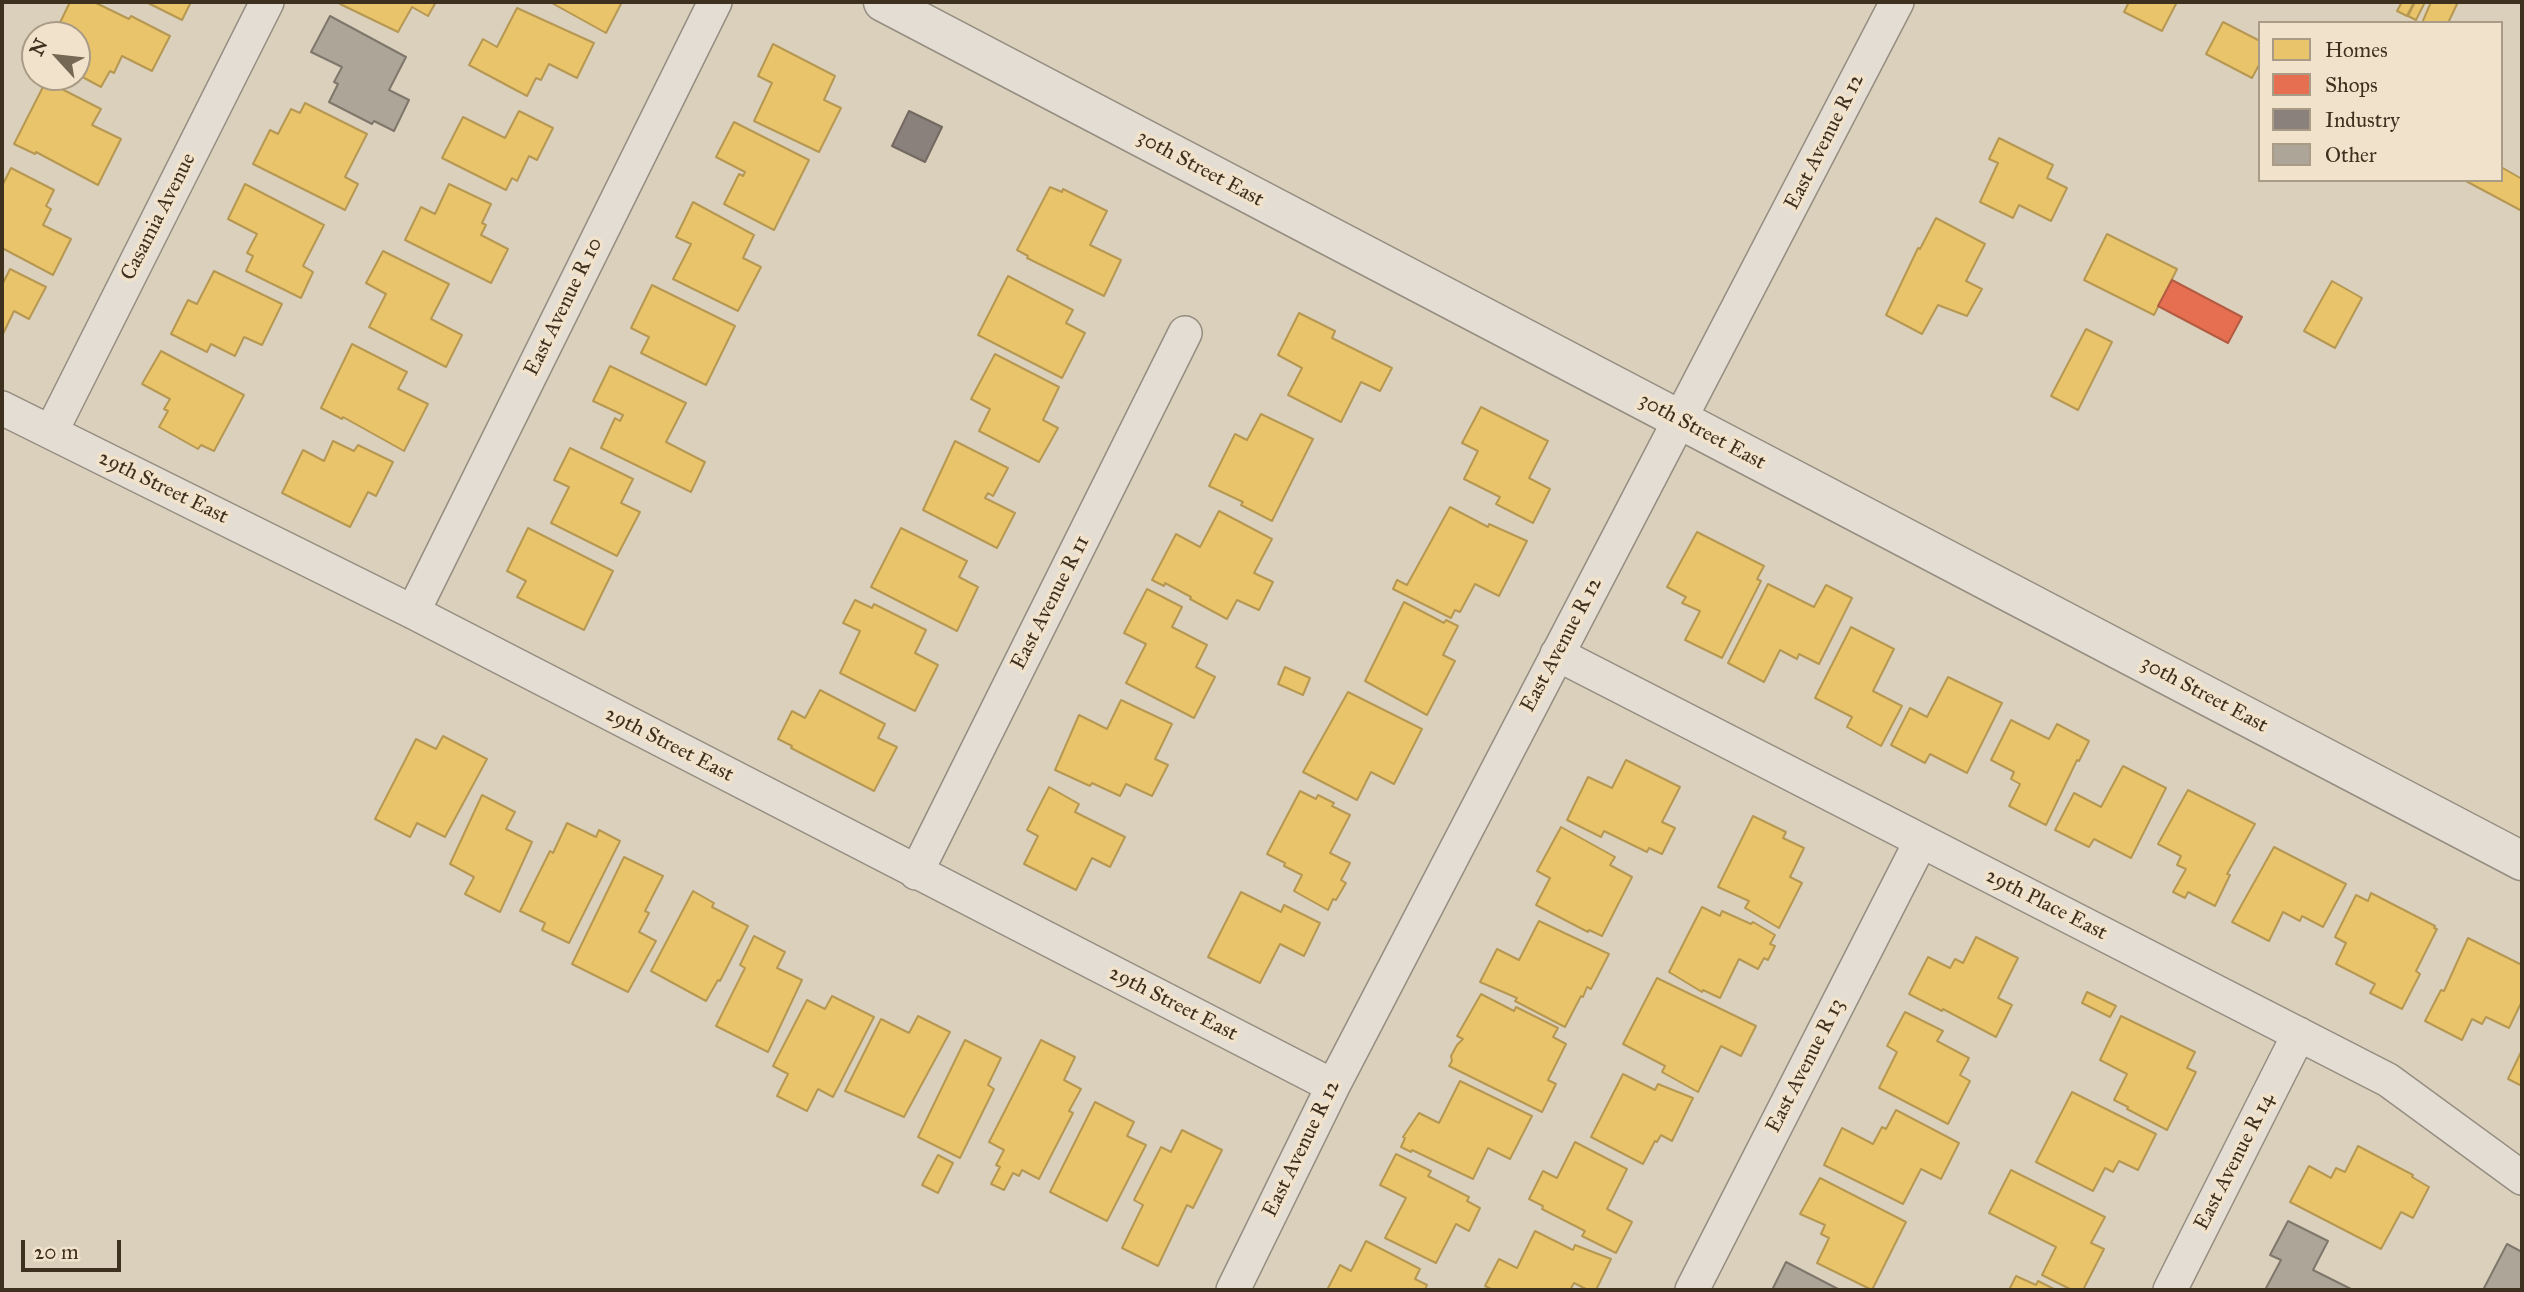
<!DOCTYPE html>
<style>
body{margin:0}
#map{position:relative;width:2524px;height:1292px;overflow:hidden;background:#dbd0bc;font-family:"IM FELL Great Primer",serif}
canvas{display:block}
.frame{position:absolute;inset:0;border:4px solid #3e301e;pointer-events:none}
.legend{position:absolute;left:2258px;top:21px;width:245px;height:161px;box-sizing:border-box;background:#f0e2cb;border:2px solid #a99b86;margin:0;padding:9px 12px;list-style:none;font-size:21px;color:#3e301e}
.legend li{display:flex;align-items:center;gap:14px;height:35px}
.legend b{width:35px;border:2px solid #a99b86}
.north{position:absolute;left:21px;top:21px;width:70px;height:70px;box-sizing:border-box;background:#f0e2cb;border:2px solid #a99b86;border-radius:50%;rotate:297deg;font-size:19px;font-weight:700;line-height:28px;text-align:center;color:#3e301e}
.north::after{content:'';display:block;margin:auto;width:24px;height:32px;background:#756855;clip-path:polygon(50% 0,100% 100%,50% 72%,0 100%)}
.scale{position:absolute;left:21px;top:1240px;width:100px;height:32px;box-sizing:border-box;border:4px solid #3e301e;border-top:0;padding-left:9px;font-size:21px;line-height:24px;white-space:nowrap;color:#3e301e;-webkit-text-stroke:5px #f0e2cb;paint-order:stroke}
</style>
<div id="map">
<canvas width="2524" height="1292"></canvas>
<div class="frame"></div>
<ul class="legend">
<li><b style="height:19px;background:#e9c46a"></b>Homes</li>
<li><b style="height:19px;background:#e76f51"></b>Shops</li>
<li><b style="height:19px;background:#8a817c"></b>Industry</li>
<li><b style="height:19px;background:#ada597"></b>Other</li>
</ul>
<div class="north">N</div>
<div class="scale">20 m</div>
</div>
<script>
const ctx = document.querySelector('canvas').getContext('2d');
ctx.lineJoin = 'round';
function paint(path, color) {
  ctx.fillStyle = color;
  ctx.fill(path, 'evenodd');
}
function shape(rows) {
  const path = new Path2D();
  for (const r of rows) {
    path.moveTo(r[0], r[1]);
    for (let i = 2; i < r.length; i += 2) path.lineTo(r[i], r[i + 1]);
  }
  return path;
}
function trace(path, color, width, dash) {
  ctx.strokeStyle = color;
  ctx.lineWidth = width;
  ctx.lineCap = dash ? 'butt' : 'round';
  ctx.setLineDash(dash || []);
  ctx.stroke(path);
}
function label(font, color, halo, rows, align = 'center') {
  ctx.font = font + ' "IM FELL Great Primer",serif';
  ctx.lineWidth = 7;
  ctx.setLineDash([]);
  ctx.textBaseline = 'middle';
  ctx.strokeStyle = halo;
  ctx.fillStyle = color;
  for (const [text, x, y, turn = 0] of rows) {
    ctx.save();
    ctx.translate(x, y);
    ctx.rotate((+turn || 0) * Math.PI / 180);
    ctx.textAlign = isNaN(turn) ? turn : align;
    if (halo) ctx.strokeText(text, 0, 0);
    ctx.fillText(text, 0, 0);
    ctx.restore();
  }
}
const homes = shape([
 [70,2,94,2,129,19,131,16,170,36,152,71,122,56,114,73,110,71,101,87,77,74,77,35,54,35,70,2],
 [148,2,191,2,182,20,148,3,148,2],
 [341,2,436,2,428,16,412,7,398,32,340,4,341,2],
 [550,2,622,2,606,33,550,2],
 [2129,2,2177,2,2162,31,2124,12,2129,2],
 [2402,2,2414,2,2407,16,2397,11,2402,2],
 [2415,2,2425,2,2416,20,2408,16,2415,2],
 [2431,2,2458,2,2448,23,2422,23,2431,2],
 [517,8,594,43,577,78,549,64,541,80,536,78,527,96,469,65,483,39,497,47,517,8],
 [2223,22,2260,41,2260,63,2252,78,2206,54,2223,22],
 [773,44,835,76,824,100,841,108,819,152,754,121,772,83,758,76,773,44],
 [46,81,101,109,92,125,121,139,98,185,36,152,35,154,14,144,46,81],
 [305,103,367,134,345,177,358,184,345,210,253,164,270,130,278,134,291,109,300,113,305,103],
 [519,111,553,128,537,160,529,156,517,181,512,178,506,190,442,158,463,117,505,138,519,111],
 [734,122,809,160,774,230,724,204,739,174,743,176,745,172,716,157,734,122],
 [1999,138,2053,165,2047,178,2067,188,2051,221,2019,205,2013,218,1980,202,1998,163,1989,159,1999,138],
 [2501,167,2522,179,2522,211,2464,180,2501,180,2501,167],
 [11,168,54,190,46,206,51,209,43,225,71,239,53,275,2,248,2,186,11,168],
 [245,184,324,225,303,266,313,272,301,298,246,271,253,256,247,253,257,234,228,219,245,184],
 [449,184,491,204,482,223,486,225,481,235,508,249,491,283,405,240,421,207,435,214,449,184],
 [1050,187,1062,192,1063,189,1107,211,1090,245,1121,260,1104,296,1027,258,1028,256,1017,250,1050,187],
 [693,202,754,235,743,258,761,267,738,311,673,279,691,244,676,237,693,202],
 [1936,218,1985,244,1966,281,1982,289,1967,316,1938,305,1922,334,1886,315,1918,248,1920,249,1936,218],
 [2107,234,2177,269,2154,315,2084,280,2107,234],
 [383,251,449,284,431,319,462,335,446,367,369,327,386,294,366,283,383,251],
 [10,269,46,287,29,319,14,311,2,336,2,285,10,269],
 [214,271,282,304,262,345,244,337,235,356,211,344,207,352,171,334,188,300,197,304,214,271],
 [1008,276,1073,310,1066,323,1085,333,1062,378,978,335,1008,276],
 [2332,281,2362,298,2335,348,2304,331,2332,281],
 [652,285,735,326,706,385,641,353,649,337,631,328,652,285],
 [1299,313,1335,331,1332,338,1392,368,1380,391,1361,382,1341,422,1288,395,1302,368,1278,355,1299,313],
 [2086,329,2112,342,2078,410,2051,396,2086,329],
 [352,344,407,372,398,389,428,404,404,451,343,417,342,419,321,408,352,344],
 [161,351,244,395,214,451,201,445,198,449,159,427,168,411,164,409,170,399,142,384,161,351],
 [995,354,1059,387,1043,420,1058,428,1039,462,979,431,990,409,971,399,995,354],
 [610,366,686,403,666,442,705,462,691,492,601,448,615,418,620,421,623,415,593,401,610,366],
 [1481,407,1548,441,1529,478,1550,489,1533,523,1496,504,1500,497,1464,479,1478,451,1462,443,1481,407],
 [1261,414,1313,439,1272,521,1241,505,1243,502,1209,486,1235,434,1247,440,1261,414],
 [333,441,354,451,358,445,393,462,376,496,368,492,350,527,282,493,303,450,324,461,333,441],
 [955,441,1008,468,993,496,988,493,985,498,1015,513,997,548,923,510,955,441],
 [570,448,633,479,621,503,640,512,617,556,551,523,569,487,554,480,570,448],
 [1450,507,1488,527,1489,524,1527,541,1499,596,1475,584,1460,612,1455,610,1451,618,1393,589,1397,580,1407,585,1450,507],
 [1219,511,1272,539,1254,573,1273,582,1259,610,1237,600,1227,619,1190,599,1191,597,1165,583,1164,586,1152,580,1176,534,1200,547,1219,511],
 [528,528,613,571,584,630,517,597,526,581,507,571,528,528],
 [901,528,967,561,959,577,978,587,957,631,871,587,901,528],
 [1697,532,1764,566,1757,579,1761,581,1722,658,1685,640,1700,611,1682,603,1686,597,1667,587,1697,532],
 [1768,584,1814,607,1826,585,1852,598,1819,664,1799,654,1797,659,1780,650,1764,682,1728,663,1768,584],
 [1147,589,1182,607,1172,627,1207,645,1196,667,1215,677,1194,718,1126,683,1146,644,1124,633,1147,589],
 [855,600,872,608,874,604,926,630,915,653,938,665,915,711,840,673,860,631,843,623,855,600],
 [1404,602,1444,623,1446,620,1458,626,1443,655,1455,661,1427,715,1365,681,1404,602],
 [1851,627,1894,649,1873,691,1902,706,1881,746,1847,727,1852,717,1815,698,1851,627],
 [1285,667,1310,678,1303,695,1278,684,1285,667],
 [1948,677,2002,703,1967,773,1930,754,1925,763,1891,745,1910,708,1927,717,1948,677],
 [820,690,885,724,878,738,897,747,874,791,791,748,792,746,778,739,792,711,805,718,820,690],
 [1348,692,1422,729,1394,784,1371,772,1357,800,1303,772,1348,692],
 [1121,700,1172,724,1155,759,1168,765,1152,796,1126,784,1120,796,1092,783,1090,786,1055,770,1079,715,1107,729,1121,700],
 [2011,720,2049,739,2057,724,2089,741,2079,761,2077,760,2046,825,2009,806,2020,784,2011,779,2014,772,1991,760,2011,720],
 [443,736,487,759,445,837,417,823,410,837,375,819,416,739,436,749,443,736],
 [1626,760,1680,787,1662,822,1675,828,1662,854,1649,848,1647,852,1604,831,1601,837,1567,820,1588,777,1612,788,1626,760],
 [2123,766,2166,788,2131,858,2094,839,2089,847,2055,830,2074,793,2101,807,2123,766],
 [1049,787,1079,804,1075,812,1125,837,1110,867,1092,858,1076,890,1024,864,1038,836,1027,830,1049,787],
 [2188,790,2255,824,2227,874,2230,875,2215,906,2188,892,2185,898,2173,892,2186,869,2177,865,2181,856,2158,844,2188,790],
 [1300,791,1316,799,1318,795,1334,803,1332,806,1350,815,1330,853,1350,863,1341,880,1346,883,1336,900,1333,899,1328,910,1294,891,1302,875,1284,866,1285,863,1267,854,1300,791],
 [482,795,515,812,506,829,532,842,500,912,465,894,474,877,450,864,482,795],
 [1753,816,1786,832,1783,838,1804,848,1790,877,1802,883,1779,928,1745,908,1749,901,1718,887,1753,816],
 [567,823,596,837,599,830,620,841,569,943,542,930,545,923,520,911,550,851,553,853,567,823],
 [1561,827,1615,857,1610,865,1632,877,1602,936,1589,930,1588,932,1536,905,1550,878,1537,871,1561,827],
 [2274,847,2346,884,2323,927,2302,916,2300,921,2283,912,2269,941,2232,922,2274,847],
 [624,857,663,876,645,911,649,913,639,932,656,941,628,992,572,964,624,857],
 [693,891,714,903,712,907,748,926,720,981,718,980,706,1001,651,971,693,891],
 [1241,892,1281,912,1284,905,1320,923,1304,956,1280,944,1260,983,1208,957,1241,892],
 [2371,893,2435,926,2434,928,2437,929,2416,971,2420,974,2402,1009,2370,993,2375,984,2336,964,2346,943,2335,937,2356,895,2368,901,2371,893],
 [1702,907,1720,916,1722,911,1751,924,1753,922,1775,935,1770,944,1775,946,1768,960,1764,958,1758,969,1739,959,1720,998,1703,990,1702,992,1669,972,1702,907],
 [1539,921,1609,954,1591,989,1587,987,1583,997,1581,996,1565,1027,1515,1001,1517,998,1480,982,1497,949,1519,960,1539,921],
 [754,936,785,952,777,968,802,980,768,1052,716,1026,745,968,740,965,754,936],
 [1976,937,2018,958,1998,998,2012,1005,1996,1037,1943,1009,1942,1011,1909,994,1928,957,1950,968,1955,959,1963,963,1976,937],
 [2468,938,2522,965,2522,1001,2509,1028,2486,1017,2482,1024,2472,1019,2462,1040,2425,1021,2441,990,2444,991,2468,938],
 [1657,978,1756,1026,1741,1056,1721,1046,1698,1092,1662,1072,1665,1066,1623,1044,1657,978],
 [2087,992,2116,1006,2110,1017,2082,1003,2087,992],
 [1481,994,1514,1011,1516,1007,1558,1028,1553,1037,1566,1044,1548,1080,1556,1084,1542,1112,1449,1066,1452,1061,1451,1056,1457,1045,1463,1039,1457,1036,1481,994],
 [832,996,874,1017,833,1097,818,1089,807,1111,777,1096,788,1074,773,1066,807,1000,825,1009,832,996],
 [1905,1012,1943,1031,1937,1041,1969,1058,1960,1075,1970,1081,1948,1124,1879,1088,1897,1052,1887,1046,1905,1012],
 [918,1016,950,1032,904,1117,845,1091,881,1019,909,1033,918,1016],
 [2121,1016,2195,1052,2187,1068,2196,1072,2167,1130,2127,1109,2128,1107,2114,1100,2127,1074,2100,1060,2121,1016],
 [965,1040,1001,1058,988,1085,994,1089,960,1158,918,1137,965,1040],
 [1041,1040,1075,1057,1064,1080,1081,1089,1069,1111,1073,1113,1039,1179,1022,1170,1019,1176,1013,1173,1004,1190,991,1184,1000,1167,996,1165,1004,1150,989,1142,1041,1040],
 [2522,1050,2522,1086,2508,1079,2522,1050],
 [1623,1074,1655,1090,1658,1084,1693,1098,1672,1141,1661,1135,1657,1142,1655,1141,1643,1164,1591,1137,1623,1074],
 [1460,1081,1532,1116,1510,1159,1488,1148,1473,1179,1412,1150,1411,1152,1401,1147,1405,1138,1403,1137,1419,1113,1439,1123,1460,1081],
 [2072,1092,2156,1134,2138,1170,2119,1161,2113,1172,2105,1168,2093,1191,2036,1162,2072,1092],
 [1095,1102,1134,1122,1127,1136,1146,1145,1107,1221,1050,1192,1095,1102],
 [1896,1110,1959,1143,1941,1179,1921,1169,1903,1204,1824,1165,1842,1128,1873,1144,1882,1127,1886,1129,1896,1110],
 [1182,1130,1222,1150,1193,1208,1187,1205,1158,1266,1122,1248,1143,1205,1134,1200,1161,1147,1171,1152,1182,1130],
 [1575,1142,1627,1169,1607,1209,1632,1222,1616,1253,1582,1236,1585,1231,1542,1209,1543,1206,1529,1199,1543,1171,1557,1178,1575,1142],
 [2358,1146,2413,1175,2412,1177,2429,1187,2413,1218,2401,1212,2381,1249,2290,1202,2309,1166,2331,1178,2336,1168,2345,1172,2358,1146],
 [1396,1154,1431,1171,1428,1176,1469,1197,1467,1201,1480,1208,1469,1231,1456,1224,1436,1263,1385,1238,1406,1198,1380,1185,1396,1154],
 [938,1155,953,1163,938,1193,922,1185,938,1155],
 [2011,1170,2105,1217,2091,1243,2104,1249,2083,1290,2072,1290,2042,1275,2056,1247,1989,1213,2011,1170],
 [1820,1178,1906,1222,1872,1290,1817,1263,1829,1238,1821,1234,1825,1225,1800,1214,1820,1178],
 [1535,1231,1573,1250,1575,1245,1611,1259,1596,1290,1588,1290,1574,1283,1570,1290,1493,1290,1485,1286,1499,1259,1517,1268,1535,1231],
 [1366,1241,1420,1269,1415,1279,1427,1285,1425,1290,1327,1290,1340,1265,1351,1271,1366,1241],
 [2016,1276,2036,1285,2038,1281,2056,1290,2009,1290,2016,1276]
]);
const shops = shape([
 [2172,280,2242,317,2228,343,2158,306,2172,280]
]);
const industry = shape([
 [909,111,942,127,925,162,892,146,909,111]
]);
const building = shape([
 [330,16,406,57,389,90,409,100,394,131,374,121,372,124,329,102,338,84,334,82,342,67,311,52,330,16],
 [2288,1221,2328,1241,2313,1270,2353,1290,2265,1290,2281,1260,2270,1255,2288,1221],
 [2507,1244,2522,1252,2522,1290,2483,1290,2507,1244],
 [1786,1262,1840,1290,1772,1290,1786,1262]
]);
const minor = shape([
 [2,408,413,612,1333,1086],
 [51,432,267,2],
 [413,612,715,2],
 [1557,654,2388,1080,2522,1178],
 [916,873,1185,333],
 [1233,1290,1333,1086,1897,2],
 [1692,1290,1921,841],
 [2170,1290,2299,1034]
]);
const tertiary = shape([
 [883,2,2522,861]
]);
const streetNames = [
 ["East Avenue R 12",1825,142,-63],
 ["30th Street East",1200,169,28],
 ["Casamia Avenue",159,217,-63],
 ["East Avenue R 10",564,307,-64],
 ["30th Street East",1702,432,28],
 ["29th Street East",163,488,26],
 ["East Avenue R 11",1051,603,-63],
 ["East Avenue R 12",1562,645,-62],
 ["30th Street East",2204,695,28],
 ["29th Street East",669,745,27],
 ["29th Place East",2046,905,27],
 ["29th Street East",1173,1004,27],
 ["East Avenue R 13",1806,1066,-63],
 ["East Avenue R 12",1302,1149,-64],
 ["East Avenue R 14",2235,1162,-63]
];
paint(homes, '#e9c46a');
trace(homes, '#b69853', 2);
paint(shops, '#e76f51');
trace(shops, '#b45c42', 2);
paint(industry, '#8a817c');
trace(industry, '#736960', 2);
paint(building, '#ada597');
trace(building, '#7f776b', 2);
trace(minor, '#958d80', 36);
trace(tertiary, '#958d80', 41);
trace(minor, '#e3ddd3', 33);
trace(tertiary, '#e3ddd3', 38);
label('21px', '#3e301e', '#f0e2cb', streetNames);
</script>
